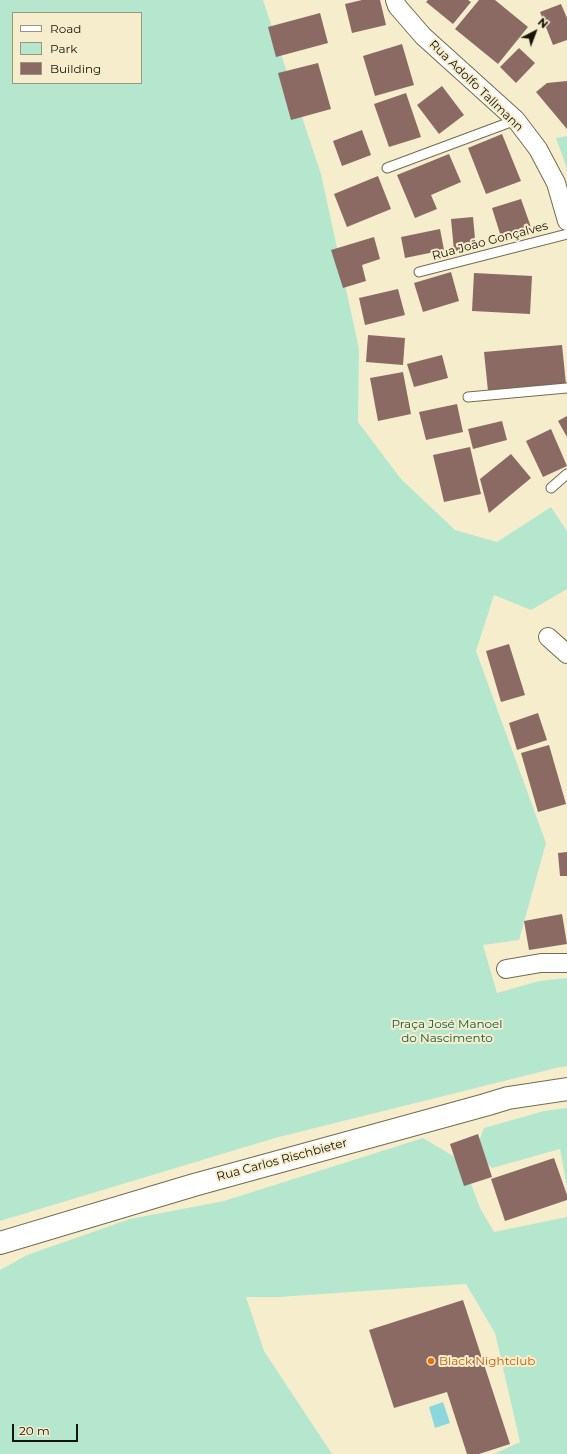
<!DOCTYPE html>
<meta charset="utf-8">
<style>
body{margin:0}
#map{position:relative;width:567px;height:1454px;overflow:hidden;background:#f6edcd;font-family:Montserrat,sans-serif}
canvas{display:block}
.legend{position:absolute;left:12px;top:12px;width:130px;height:72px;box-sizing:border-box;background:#f6edcd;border:1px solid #9d967e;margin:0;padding:5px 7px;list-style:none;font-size:12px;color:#171408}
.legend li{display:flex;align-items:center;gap:8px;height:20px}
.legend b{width:20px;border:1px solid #9d967e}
.north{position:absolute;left:515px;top:12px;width:40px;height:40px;-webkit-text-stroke:3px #f6edcd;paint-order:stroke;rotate:42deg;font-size:11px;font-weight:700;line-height:16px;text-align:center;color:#171408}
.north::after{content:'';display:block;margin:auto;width:14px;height:18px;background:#171408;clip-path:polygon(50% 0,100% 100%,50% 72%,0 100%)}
.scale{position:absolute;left:12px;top:1424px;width:66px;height:18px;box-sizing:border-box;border:2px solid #171408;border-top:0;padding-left:5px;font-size:12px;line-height:14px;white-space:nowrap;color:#171408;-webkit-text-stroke:3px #f6edcd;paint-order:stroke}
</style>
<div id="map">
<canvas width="567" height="1454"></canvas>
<ul class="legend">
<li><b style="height:5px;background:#fff"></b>Road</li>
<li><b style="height:11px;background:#b5e7ce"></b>Park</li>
<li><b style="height:11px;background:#8a6a62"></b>Building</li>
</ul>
<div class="north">N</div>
<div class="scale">20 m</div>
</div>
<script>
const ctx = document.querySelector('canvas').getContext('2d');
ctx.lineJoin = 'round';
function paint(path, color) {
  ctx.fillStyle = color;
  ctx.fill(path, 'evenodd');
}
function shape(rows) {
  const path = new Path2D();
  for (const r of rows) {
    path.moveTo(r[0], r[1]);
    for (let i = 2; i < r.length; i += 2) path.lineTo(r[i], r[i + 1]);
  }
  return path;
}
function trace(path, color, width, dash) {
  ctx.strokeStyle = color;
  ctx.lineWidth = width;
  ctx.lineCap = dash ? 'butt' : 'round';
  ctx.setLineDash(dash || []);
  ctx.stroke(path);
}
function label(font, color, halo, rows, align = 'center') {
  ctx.font = font + ' Montserrat,sans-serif';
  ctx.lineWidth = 4;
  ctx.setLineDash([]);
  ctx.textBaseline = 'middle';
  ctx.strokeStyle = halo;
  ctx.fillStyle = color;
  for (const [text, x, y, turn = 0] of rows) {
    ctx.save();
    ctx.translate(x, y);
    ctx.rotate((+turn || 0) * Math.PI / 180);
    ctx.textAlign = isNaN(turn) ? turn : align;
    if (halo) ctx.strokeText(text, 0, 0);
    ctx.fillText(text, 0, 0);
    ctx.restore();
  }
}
const green = shape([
 [0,0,263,0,321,174,359,349,358,422,401,479,455,530,497,542,551,507,567,531,567,589,531,610,494,595,476,651,546,843,519,940,483,945,497,993,539,981,567,978,567,1066,556,1068,275,1138,0,1221],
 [13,13,141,13,141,83,13,83],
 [567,136,567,169,556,138],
 [567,1108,567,1187,560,1149,492,1168,474,1154,484,1128,544,1111],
 [423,1138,463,1162,480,1208,494,1232,567,1217,567,1454,494,1454,520,1442,495,1333,466,1284,279,1297,246,1297,264,1351,332,1454,0,1454,0,1270,27,1255,130,1219,224,1201]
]);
const water = shape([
 [443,1402,450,1423,435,1428,429,1407]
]);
const building = shape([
 [362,0,380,0,386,25,352,33,345,4],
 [428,0,468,0,471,2,453,24,426,2],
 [479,0,495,0,528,27,498,64,455,29],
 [561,4,567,18,567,40,553,45,540,12],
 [320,13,328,43,276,57,268,27],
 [402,44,414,85,375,96,363,56],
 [519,48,535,63,516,83,500,67],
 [318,63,331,109,291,120,278,73],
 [567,81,567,129,536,92,547,83],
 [442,86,464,115,439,134,417,105],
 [406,93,421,137,389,147,374,104],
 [362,130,371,155,342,166,333,141],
 [502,134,521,181,486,194,468,148],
 [449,154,461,182,431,195,437,209,415,218,397,175],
 [378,176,391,209,347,227,334,194],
 [521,199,532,230,502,240,492,208],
 [473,217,476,249,454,251,451,219],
 [440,229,444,250,405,258,401,237],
 [374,237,380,259,362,265,366,281,343,288,331,250],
 [451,272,459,301,423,312,414,283],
 [474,273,532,276,530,314,472,311],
 [398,289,405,315,365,325,359,298],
 [368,335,405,338,403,365,366,362],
 [562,345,566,384,488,391,484,352],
 [442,355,448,378,414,387,407,364],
 [403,372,411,414,378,421,370,378],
 [457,404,463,432,426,440,419,412],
 [567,416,567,437,558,421],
 [502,421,507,440,473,449,468,429],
 [551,429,567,466,543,477,526,441],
 [470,447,481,494,444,502,433,455],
 [511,454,531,478,489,513,480,479],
 [509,644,525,695,501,702,486,651],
 [538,713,547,740,517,750,509,723],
 [549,745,566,804,538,812,521,753],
 [567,852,567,876,560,876,558,853],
 [562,914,567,944,529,950,524,921],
 [478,1134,492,1177,464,1186,450,1144],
 [554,1158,567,1195,567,1200,505,1221,491,1179],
 [463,1300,510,1444,479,1454,467,1454,447,1392,394,1408,369,1330]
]);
const service = shape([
 [387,168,516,120],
 [419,272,567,234],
 [468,397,567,388],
 [551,488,567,474]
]);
const minor = shape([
 [395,0,397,6,423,36,516,120,538,149,556,183,567,221],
 [548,637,567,654],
 [506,969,541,963,567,963]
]);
const tertiary = shape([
 [0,1243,194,1185,485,1105,508,1098,567,1089]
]);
const markers = [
 [431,1361,4,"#e8710a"]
];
const streetNames = [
 ["Rua Adolfo Tallmann",476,86,44],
 ["Rua João Gonçalves",490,241,-15],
 ["Rua Carlos Rischbieter",282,1160,-15]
];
const parkNames = [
 ["Praça José Manoel",447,1024],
 ["do Nascimento",447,1038]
];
const foodNames = [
 ["Black Nightclub",439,1361]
];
paint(green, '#b5e7ce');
paint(water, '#8ad8de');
paint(building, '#8a6a62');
trace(service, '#726b4e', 11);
trace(minor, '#726b4e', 20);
trace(tertiary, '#726b4e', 24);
trace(service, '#fff', 9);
trace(minor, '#fff', 18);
trace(tertiary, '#fff', 22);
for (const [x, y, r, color] of markers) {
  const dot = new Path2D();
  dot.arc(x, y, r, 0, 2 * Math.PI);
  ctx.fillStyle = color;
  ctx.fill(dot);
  trace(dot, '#f6edcd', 1.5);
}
label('12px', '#171408', '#f6edcd', streetNames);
label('12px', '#0d5a3e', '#f6edcd', parkNames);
label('12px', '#c56008', '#f6edcd', foodNames, 'left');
</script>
